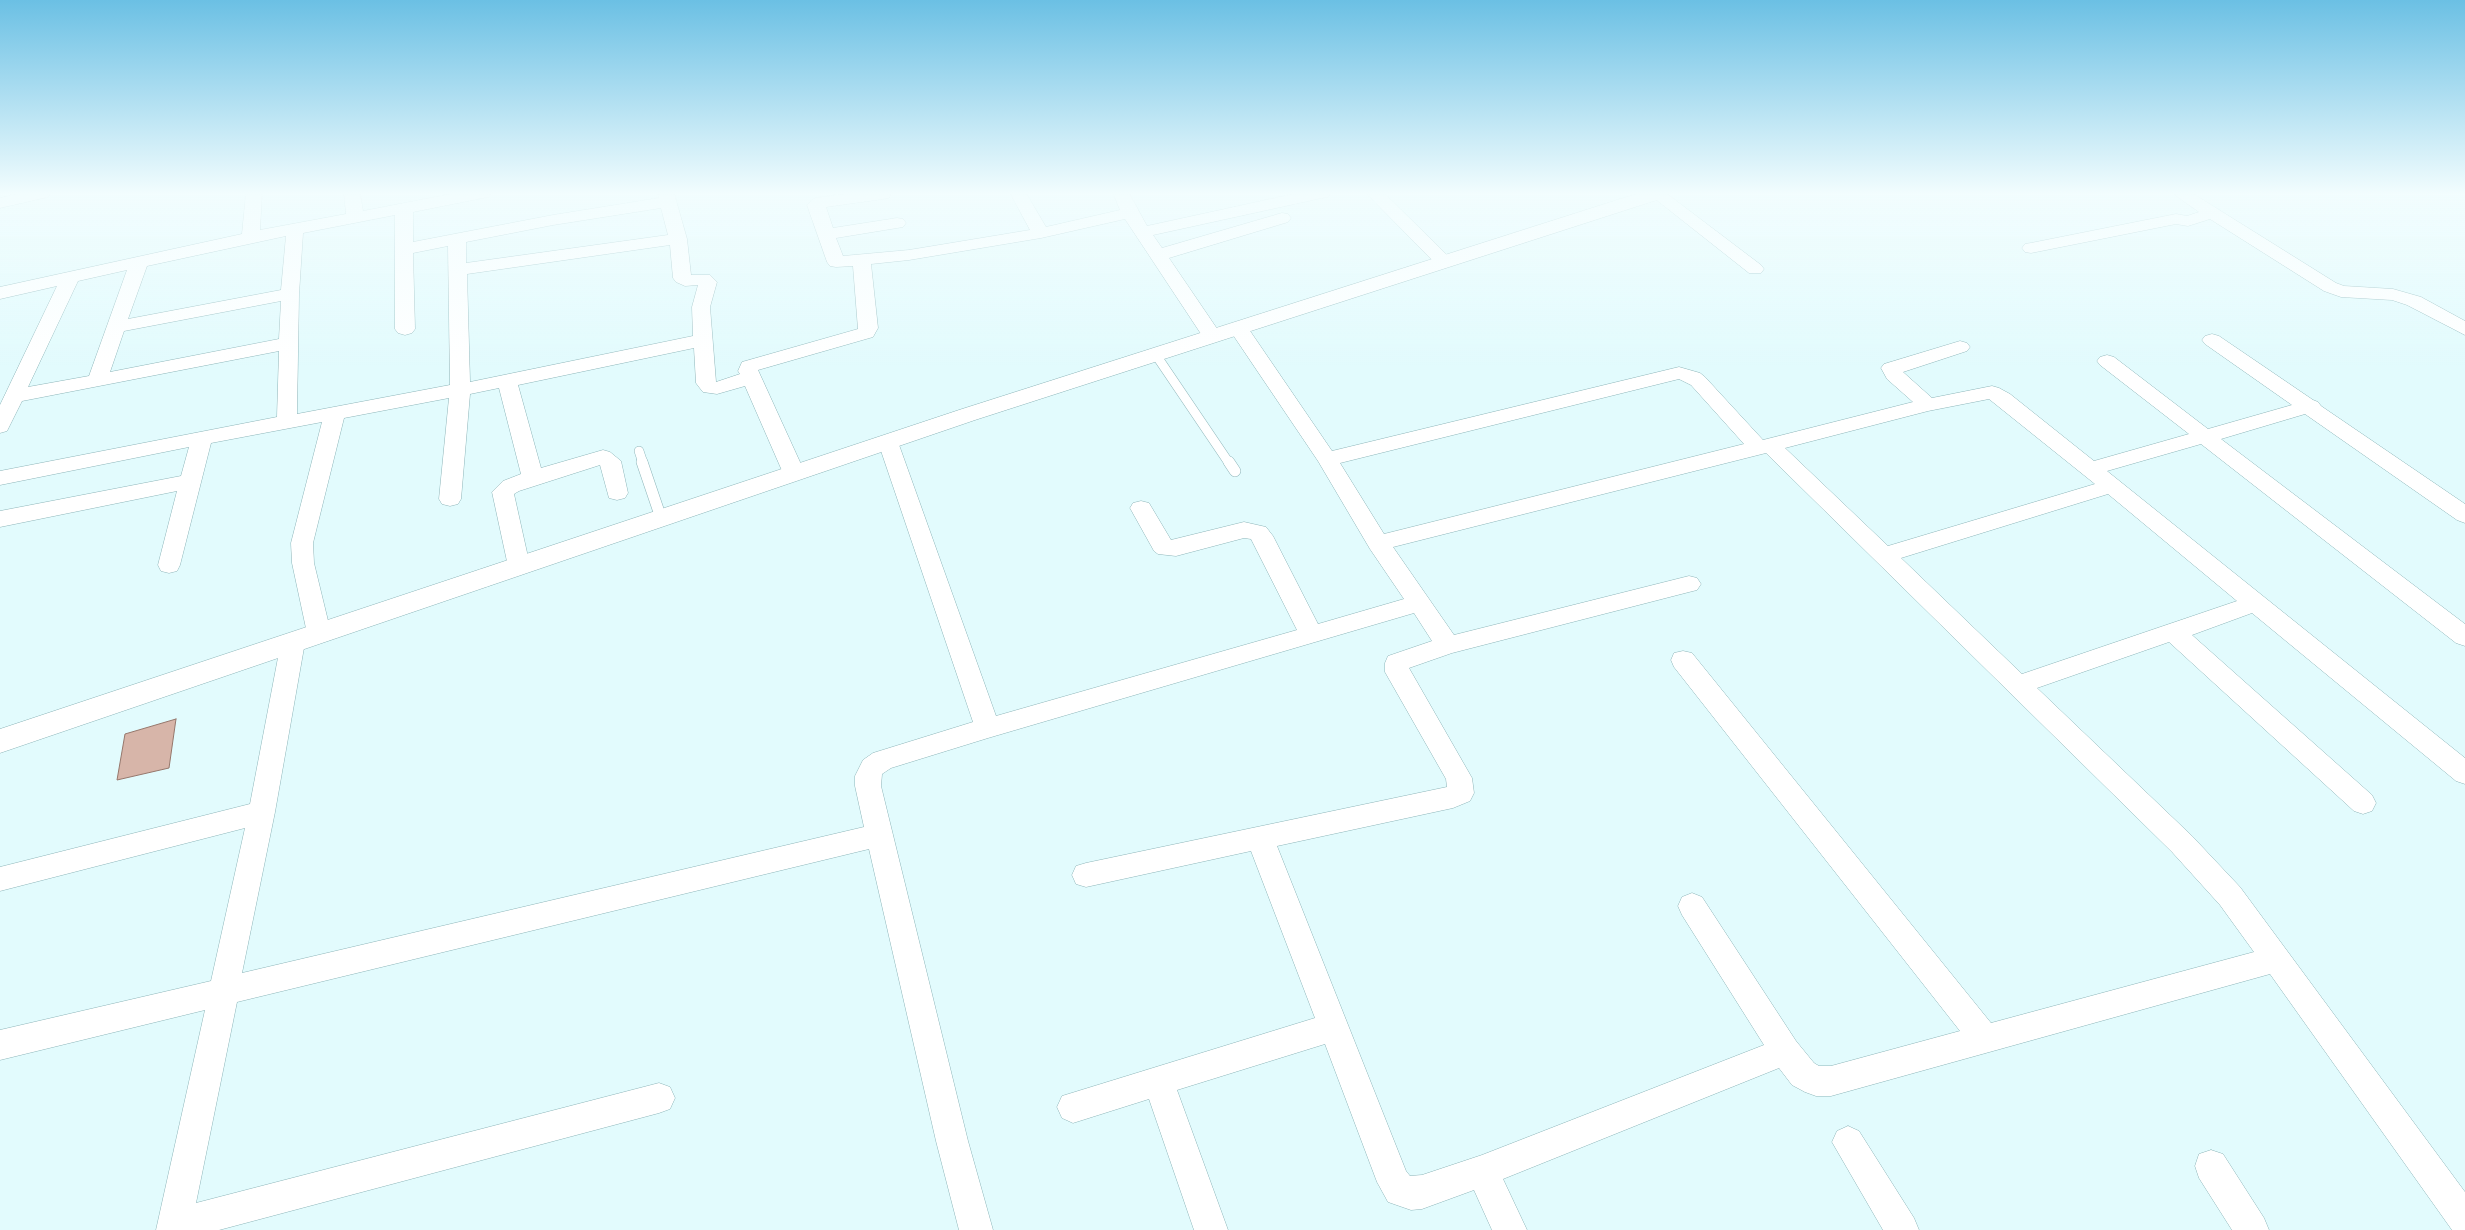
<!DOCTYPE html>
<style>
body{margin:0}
canvas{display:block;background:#e2fbfd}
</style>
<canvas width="2465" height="1230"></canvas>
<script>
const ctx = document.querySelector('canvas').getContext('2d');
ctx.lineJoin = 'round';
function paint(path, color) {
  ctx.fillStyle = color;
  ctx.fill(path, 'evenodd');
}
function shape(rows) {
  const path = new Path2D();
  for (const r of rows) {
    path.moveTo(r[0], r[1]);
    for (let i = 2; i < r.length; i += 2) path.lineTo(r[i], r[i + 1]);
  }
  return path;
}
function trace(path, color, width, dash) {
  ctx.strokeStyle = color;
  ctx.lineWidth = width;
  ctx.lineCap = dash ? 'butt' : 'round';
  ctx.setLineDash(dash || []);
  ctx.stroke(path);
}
const building = shape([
 [176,719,169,768,117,780,125,734,176,719]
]);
const laneFar1 = shape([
 [1156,355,1229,463],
 [639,451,643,463]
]);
const lane = shape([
 [642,462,661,518],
 [1229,462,1235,471]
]);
const street = shape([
 [20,193,50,193,48,197,0,208,0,198,20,193],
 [246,193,262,193,260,230,346,214,344,193,360,193,363,211,456,193,491,193,489,197,483,198,413,212,413,242,553,215,659,198,658,193,674,193,687,239,691,275,710,275,717,282,710,307,716,382,740,374,738,371,742,362,858,329,853,266,836,267,830,266,827,262,807,205,815,198,851,193,891,193,889,198,883,199,826,207,833,228,897,218,903,219,906,223,903,227,897,228,836,238,843,256,909,250,1030,230,1010,193,1026,193,1046,227,1120,210,1113,193,1129,193,1147,226,1298,193,1330,193,1328,197,1322,198,1153,235,1162,248,1282,213,1288,214,1291,218,1288,222,1169,258,1222,336,1219,340,1212,342,1205,340,1125,219,1041,238,909,260,871,264,878,328,873,337,758,370,805,473,802,478,794,480,786,478,783,473,745,386,717,394,703,392,699,387,696,383,694,348,518,385,541,468,603,450,610,452,621,461,628,493,625,498,617,500,609,498,600,465,519,491,514,494,530,566,527,572,519,574,511,572,508,566,492,492,503,481,521,474,499,388,470,394,461,499,458,504,450,506,442,504,439,499,449,398,344,418,313,543,314,563,331,633,328,639,319,642,310,639,307,633,292,563,291,543,322,422,211,443,180,565,177,571,169,573,161,571,158,565,177,491,0,527,0,511,181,476,189,447,0,485,0,471,277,417,279,351,22,401,7,431,0,433,0,405,57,286,0,299,0,287,242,234,246,193],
 [661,208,668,235,466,263,466,242,553,225,661,208],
 [395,215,395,329,398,333,405,335,412,333,415,329,413,253,448,246,450,385,297,414,299,294,303,233,395,215],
 [286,236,281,290,128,319,147,266,286,236],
 [670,245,673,278,676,282,685,286,698,285,692,307,693,336,470,382,467,274,670,245],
 [127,270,89,376,28,387,78,281,127,270],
 [281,301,279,339,110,372,124,331,281,301],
 [1366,193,1384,193,1450,258,1453,262,1450,266,1438,266,1366,193],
 [1666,193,1761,265,1764,269,1761,273,1749,273,1649,194,1666,193],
 [2172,193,2192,193,2336,283,2344,286,2393,289,2421,297,2465,321,2465,335,2407,305,2392,300,2341,297,2324,291,2210,219,2188,226,2176,224,2031,253,2025,252,2022,248,2025,244,2031,243,2176,214,2187,216,2199,212,2172,193],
 [1239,323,1246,325,1332,451,1679,367,1700,373,1705,377,1763,440,1913,402,1887,379,1881,368,1884,364,1960,341,1967,343,1970,347,1967,351,1903,372,1932,398,1992,386,1999,388,2010,394,2094,461,2189,434,2100,365,2097,361,2100,357,2107,355,2114,357,2208,429,2292,405,2205,344,2202,340,2205,336,2212,334,2219,336,2313,400,2318,402,2321,406,2465,504,2465,523,2457,520,2305,414,2221,439,2465,624,2465,646,2456,643,2201,444,2107,471,2465,758,2465,784,2456,781,2252,613,2192,635,2372,795,2376,803,2372,811,2363,814,2354,811,2169,642,2037,688,2192,836,2240,887,2465,1192,2465,1230,2452,1230,2270,974,1831,1096,1816,1096,1805,1092,1792,1085,1779,1068,1503,1179,1527,1230,1492,1230,1474,1190,1422,1209,1411,1210,1388,1202,1377,1182,1325,1044,1177,1090,1228,1230,1194,1230,1149,1099,1073,1123,1062,1118,1057,1107,1062,1096,1315,1018,1251,851,1086,887,1076,884,1072,875,1076,866,1086,863,1447,787,1446,779,1385,672,1385,663,1388,656,1432,641,1414,613,988,738,891,768,882,774,881,786,968,1141,993,1230,959,1230,936,1141,869,849,237,1002,196,1203,659,1083,670,1087,675,1098,670,1109,659,1113,219,1230,156,1230,205,1010,0,1060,0,1030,211,981,245,828,0,891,0,867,250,804,281,642,284,636,293,633,302,636,305,642,275,812,242,973,864,827,855,786,855,776,863,760,873,753,973,722,878,442,881,437,888,435,895,437,898,442,996,716,1297,630,1251,539,1244,538,1176,556,1158,554,1154,551,1130,508,1133,503,1141,501,1149,503,1171,540,1244,522,1266,527,1273,536,1318,624,1404,599,1370,549,1318,461,1229,329,1232,325,1239,323],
 [1679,379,1691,385,1744,444,1384,534,1340,463,1679,379],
 [1989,399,2095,484,1888,546,1785,448,1928,411,1989,399],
 [1766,453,2172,852,2220,905,2254,952,1991,1023,1692,653,1683,651,1674,653,1671,660,1674,667,1960,1031,1831,1066,1819,1066,1814,1063,1796,1041,1702,897,1692,893,1682,897,1678,906,1682,915,1764,1045,1482,1155,1422,1175,1410,1176,1406,1171,1277,846,1453,808,1470,801,1474,793,1472,778,1409,668,1452,653,1689,592,1697,590,1701,584,1697,578,1689,576,1454,635,1393,547,1766,453],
 [2108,494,2237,601,2022,674,1901,558,2108,494],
 [1848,1126,1859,1131,1914,1218,1919,1230,1883,1230,1832,1142,1837,1131,1848,1126],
 [2211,1150,2223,1154,2264,1218,2269,1230,2232,1230,2199,1178,2195,1166,2199,1154,2211,1150]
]);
const secondary = shape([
 [1639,193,1669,193,1666,197,975,420,0,753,0,729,959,410,1639,193]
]);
paint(building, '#d7b5a9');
trace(building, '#96776c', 1);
trace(laneFar1, '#8db5b9', 10);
trace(lane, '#8db5b9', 12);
trace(street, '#8db5b9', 1);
trace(secondary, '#8db5b9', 1);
trace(laneFar1, '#fff', 9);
trace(lane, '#fff', 11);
paint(street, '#fff');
paint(secondary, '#fff');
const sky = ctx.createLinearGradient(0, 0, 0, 365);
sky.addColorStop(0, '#6bc0e4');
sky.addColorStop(0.53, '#f2fdfe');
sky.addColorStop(1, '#f2fdfe00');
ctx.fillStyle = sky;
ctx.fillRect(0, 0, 2465, 365);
</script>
